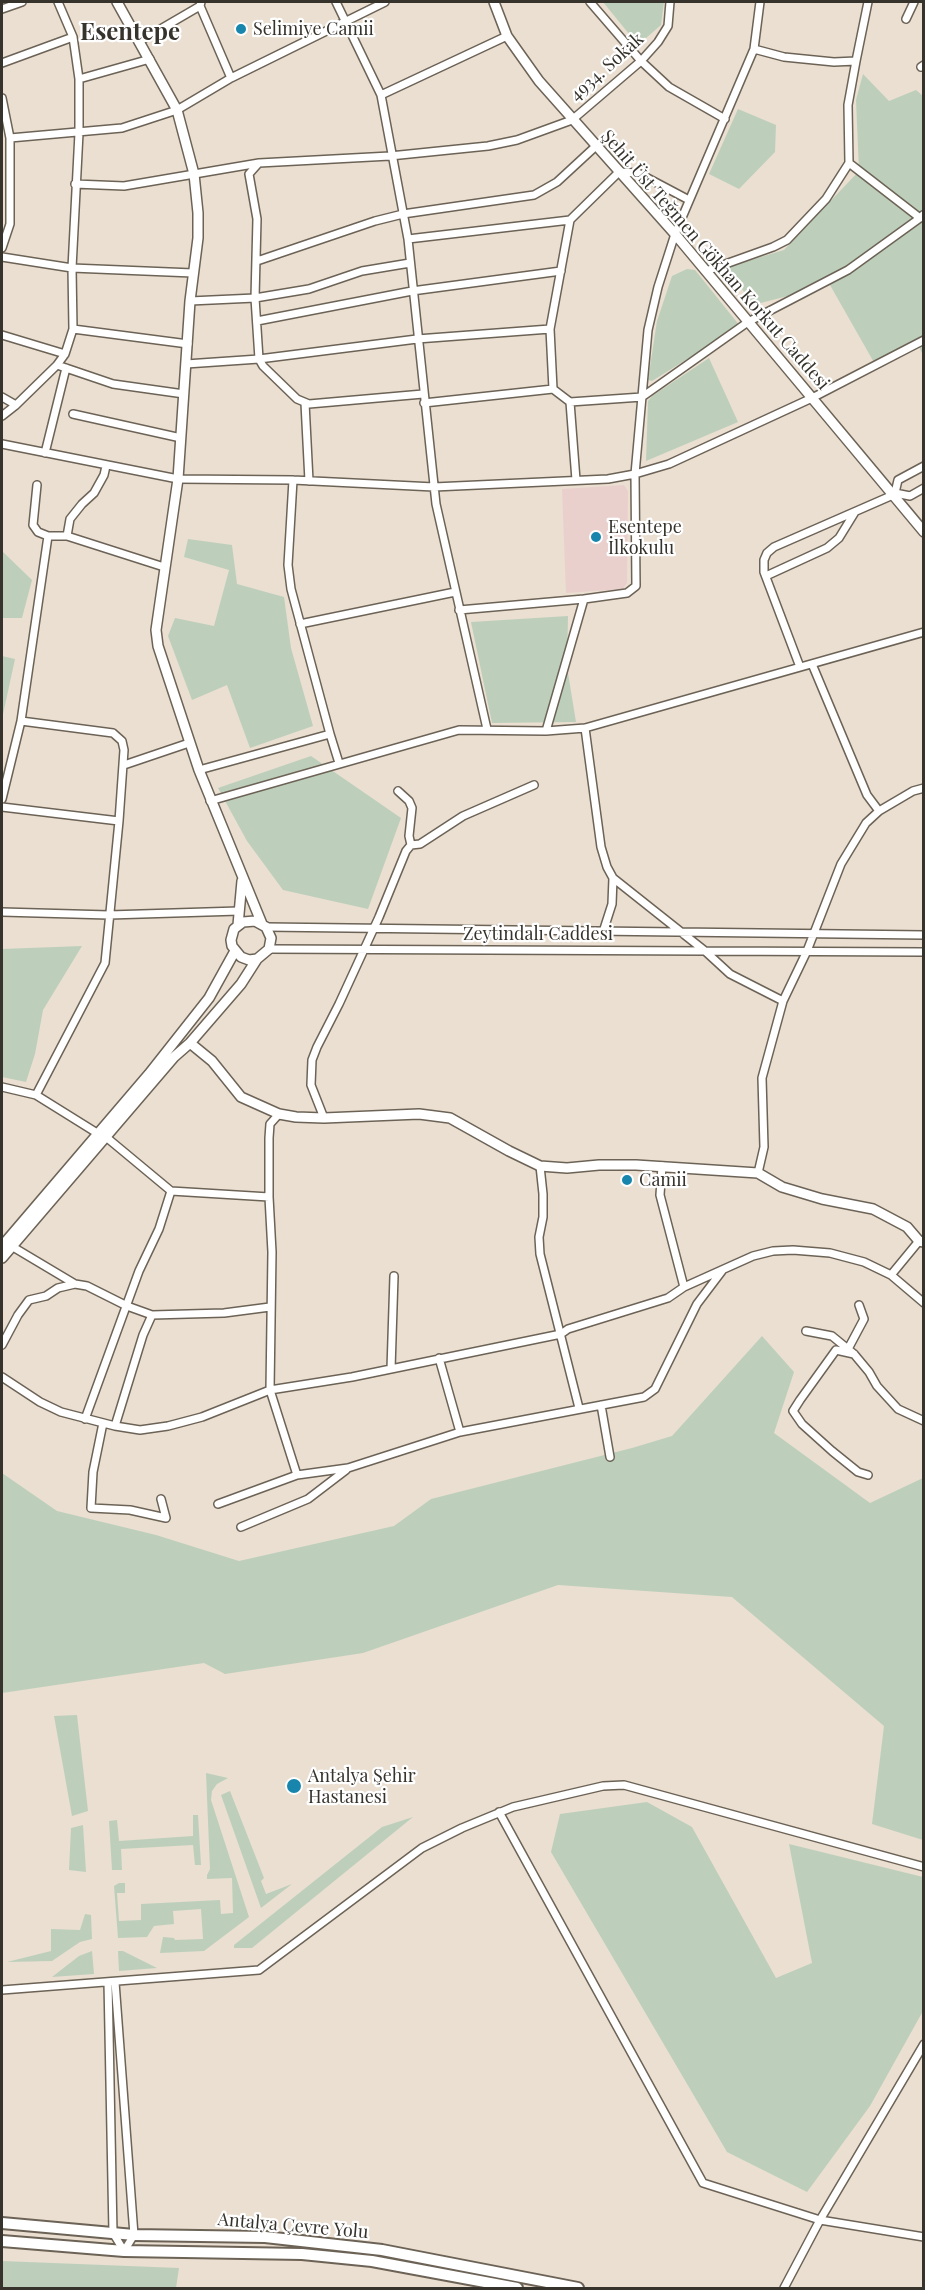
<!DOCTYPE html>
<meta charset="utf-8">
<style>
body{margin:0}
#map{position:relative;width:925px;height:2290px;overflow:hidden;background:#eadfd1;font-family:"Playfair Display",serif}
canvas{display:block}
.frame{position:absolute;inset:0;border:3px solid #36322c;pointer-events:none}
</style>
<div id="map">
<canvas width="925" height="2290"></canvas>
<div class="frame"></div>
</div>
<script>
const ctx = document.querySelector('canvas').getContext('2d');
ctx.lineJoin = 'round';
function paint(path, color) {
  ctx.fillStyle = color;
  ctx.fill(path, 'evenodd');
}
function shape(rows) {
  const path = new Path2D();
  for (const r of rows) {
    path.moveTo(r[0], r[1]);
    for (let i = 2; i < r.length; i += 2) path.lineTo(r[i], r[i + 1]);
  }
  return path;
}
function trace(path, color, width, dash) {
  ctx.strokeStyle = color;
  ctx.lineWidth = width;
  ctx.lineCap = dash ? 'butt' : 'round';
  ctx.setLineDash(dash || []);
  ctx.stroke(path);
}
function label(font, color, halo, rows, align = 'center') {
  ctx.font = font + ' "Playfair Display",serif';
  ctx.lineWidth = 4.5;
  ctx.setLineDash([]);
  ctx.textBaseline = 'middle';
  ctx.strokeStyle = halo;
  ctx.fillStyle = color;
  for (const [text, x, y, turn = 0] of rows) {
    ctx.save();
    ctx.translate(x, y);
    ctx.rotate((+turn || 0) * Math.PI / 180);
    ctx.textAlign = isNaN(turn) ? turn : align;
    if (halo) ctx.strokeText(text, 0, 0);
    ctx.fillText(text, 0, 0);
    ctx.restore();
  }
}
const education = shape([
 [624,485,628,491,627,583,623,589,566,593,562,489]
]);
const green = shape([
 [603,2,664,2,661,25,638,45],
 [863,74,889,101,916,90,923,96,923,355,918,345,876,366,830,285,753,305,727,267,784,250,859,171,856,100],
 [738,109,776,125,775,152,739,189,709,174],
 [687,269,695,270,740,326,652,381,648,380,657,321,672,276],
 [709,358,738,422,646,461,648,401,652,396],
 [188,539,232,545,237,584,284,597,291,648,313,726,250,748,227,685,192,700,168,636,175,618,214,626,229,570,184,557],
 [2,551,32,580,22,618,2,618],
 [568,616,567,667,576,722,492,723,471,622],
 [2,656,15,659,2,719],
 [311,756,401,818,368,909,283,890,247,841,218,788],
 [82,946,43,1010,35,1054,26,1082,2,1077,2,949],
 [762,1336,794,1372,774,1433,870,1503,923,1478,923,1840,872,1824,884,1726,732,1597,558,1585,363,1653,225,1674,204,1663,2,1693,2,1473,57,1511,156,1535,239,1561,394,1526,431,1499,632,1448,672,1436],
 [77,1715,88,1811,72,1816,54,1716],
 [206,1773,228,1778,217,1784,212,1791,211,1800,249,1917,204,1951,160,1953,163,1937,174,1938,175,1940,203,1939,201,1909,173,1911,174,1924,154,1926,147,1937,118,1938,114,1886,119,1883,125,1883,125,1893,117,1893,119,1921,141,1920,141,1904,220,1900,221,1914,233,1913,232,1878,207,1879,207,1875,210,1869],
 [230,1791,264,1878,261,1881,266,1894,292,1884,261,1908,221,1795],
 [647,1802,692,1827,776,1978,812,1963,789,1844,923,1877,923,2011,870,2106,807,2192,727,2152,551,1852,560,1814],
 [193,1815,198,1815,201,1865,195,1865,193,1845,121,1849,122,1870,112,1870,109,1821,117,1820,119,1841,193,1836],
 [413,1817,252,1948,234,1948,234,1945,382,1827],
 [83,1825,86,1872,69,1870,71,1828],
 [85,1914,91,1915,92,1939,80,1942,52,1961,7,1962,51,1951,51,1929,80,1930],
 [92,1951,94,1974,52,1977,79,1956],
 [118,1951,123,1951,157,1968,119,1971],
 [2,2261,179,2268,176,2288,2,2288]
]);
const street = shape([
 [201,2,200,6,231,78],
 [336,2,381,95,408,239,436,504,487,729],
 [590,2,641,61,669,87,725,119],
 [2,9,22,2],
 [906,19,914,2],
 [140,41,200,6],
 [754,49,784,57,834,62,856,61,868,2],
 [2,63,73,37],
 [921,67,924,65],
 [79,79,150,59],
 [381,95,507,36],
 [2,98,10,138,10,224,2,248],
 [10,138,122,128,177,110,231,78,385,2],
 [849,163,920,218,923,215],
 [257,165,249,174,257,219,255,298,259,359,263,366,297,399,309,404,423,394],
 [75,184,124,186,259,163,390,156,488,146,517,140,572,120,641,61,658,42,668,26,670,2],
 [408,239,570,220],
 [2,257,72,268,193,273],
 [257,261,375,221,403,214,534,195,557,182,596,146],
 [706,271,773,247,787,240,826,199,849,163,848,105,856,61],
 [190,301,255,298,309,289,362,271,410,263],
 [257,321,412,291,561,271],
 [73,329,188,344],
 [550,329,553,389],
 [2,335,65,354],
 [186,364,259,359,417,339,550,329,570,220,619,172,638,173,689,200],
 [57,365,113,384,184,394],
 [2,397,16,405],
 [305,403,309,481],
 [424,403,553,389,570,402],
 [73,414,181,438],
 [2,416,16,405,57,365,65,354,73,329,72,268,79,133,79,79,73,37,58,2],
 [2,444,178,479,293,480,434,487,608,479,635,474,669,464,812,398,924,340],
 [45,453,66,368],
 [293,480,288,565,291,589,330,734],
 [576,480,570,402,642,397,748,322,848,270,920,218],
 [37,485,33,525,38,532,48,536,67,536,164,567],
 [895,493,910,496,924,488],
 [67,536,70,519,82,504,94,493,104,475,106,466],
 [766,576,827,548,839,538,855,512],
 [459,610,584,599],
 [300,624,455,592],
 [812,664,867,795,879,811],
 [800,667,764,572,764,560,767,553,774,547,893,495,895,493,898,480,924,466],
 [21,721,113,733,122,741,124,750,119,821,105,963,36,1095,97,1133],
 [585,728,601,847,607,867,613,878,705,951,730,974,783,1001],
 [546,731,584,599,627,593,636,586,635,474,648,330,658,287,675,234,754,49,760,2],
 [124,765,189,743],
 [199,770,330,734,339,763],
 [398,791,409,801,412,808,409,836,411,845],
 [2,799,21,721,48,536],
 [210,801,459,730,546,731,585,728,924,632],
 [2,807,119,821],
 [2,912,109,915,239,911],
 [266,927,924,935],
 [603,932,612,904,613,878],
 [269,949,924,952],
 [2,1087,36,1095],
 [279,1114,270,1124,269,1138,269,1197,272,1252,270,1390,297,1475],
 [324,1118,311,1085,312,1060,317,1047,339,1004,379,917,406,851,411,845,420,844,463,816,534,785],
 [106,1137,171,1191,269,1197],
 [540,1166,543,1194,543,1217,539,1237,540,1254,579,1408],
 [662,1166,660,1195,684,1287],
 [758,1173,764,1147,762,1078,783,1001,807,951,841,864,866,823,879,811,913,791,924,788],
 [13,1247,75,1284],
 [891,1275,919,1241],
 [806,1331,832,1336,854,1354,869,1372,877,1386,898,1409,924,1421],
 [2,1345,18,1315,29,1300,46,1296,58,1288,75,1284,87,1286,127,1306,152,1315,224,1313,270,1307],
 [848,1349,864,1319,859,1305],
 [854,1354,836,1350,800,1400,793,1411,802,1424,832,1451,858,1472,868,1475],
 [439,1358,460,1432],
 [391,1369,394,1276],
 [2,1377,40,1402,61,1412,115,1426,140,1430,168,1426,202,1417,270,1390,352,1377,561,1334,568,1329,668,1298,684,1287,724,1269,753,1256,773,1251,793,1250,830,1253,864,1262,891,1275,924,1303],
 [601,1405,610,1457],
 [85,1419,139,1271,159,1229,171,1191],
 [103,1423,93,1472,91,1508,130,1510,166,1518,161,1499],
 [115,1426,143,1335,152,1315],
 [218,1504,297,1475,348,1468,460,1432,644,1397,655,1389,697,1304,722,1271],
 [241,1527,308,1499,346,1470],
 [499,1812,703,2183,820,2220,924,2237],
 [108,1982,113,2233,124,2251,134,2235,115,1982],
 [2,1990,259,1970,422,1848,462,1828,513,1807,603,1786,624,1785,924,1867],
 [784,2288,820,2220,924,2044]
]);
const secondary = shape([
 [117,2,177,110,194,174,198,213,198,238,190,301,178,479,156,630,158,646,199,770,262,924],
 [494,2,507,36,539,81,675,234,924,532],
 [238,925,242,881],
 [190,1043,212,1061,241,1097,279,1114,296,1117,324,1118,419,1114,450,1118,509,1151,540,1166,567,1168,599,1165,636,1165,758,1173,782,1187,822,1199,873,1209,907,1227,919,1241,924,1242],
 [2,1246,149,1074,209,998,235,951],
 [2,1258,174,1057,190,1043,241,984,257,959,269,949,271,938,266,927,255,921,243,922,234,929,231,940,232,946,241,957,249,960,257,959]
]);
const primary = shape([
 [2,2223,134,2235,265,2237,382,2250,578,2288],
 [2,2241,124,2251,302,2254,372,2261,517,2288]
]);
const markers = [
 [241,29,6,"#1785ac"],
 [596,537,6,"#1785ac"],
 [627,1180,6,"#1785ac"],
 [294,1786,8,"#1785ac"]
];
const poiNames = [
 ["Selimiye Camii",253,29],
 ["Esentepe",608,527],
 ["İlkokulu",608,548],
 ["Camii",639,1180],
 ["Antalya Şehir",308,1776],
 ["Hastanesi",308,1797]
];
const streetNames = [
 ["4934. Sokak",607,67,-42],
 ["Şehit Üst Teğmen Gökhan Korkut Caddesi",715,260,49],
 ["Zeytindalı Caddesi",538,934],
 ["Antalya Çevre Yolu",293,2226,5]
];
const districtNames = [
 ["Esentepe",130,33]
];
paint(education, '#ead0cd');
paint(green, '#bdcfbb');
trace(street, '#6c6356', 10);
trace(secondary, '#6c6356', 12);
trace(primary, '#6c6356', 14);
trace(street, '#fff', 7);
trace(secondary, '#fff', 9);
trace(primary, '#fff', 10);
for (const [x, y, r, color] of markers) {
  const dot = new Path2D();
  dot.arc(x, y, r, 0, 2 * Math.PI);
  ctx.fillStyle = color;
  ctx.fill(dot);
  trace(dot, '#fff', 2);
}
label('18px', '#36322c', '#fff', poiNames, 'left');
label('18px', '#36322c', '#fff', streetNames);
label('bold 24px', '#36322c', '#fff', districtNames);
</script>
